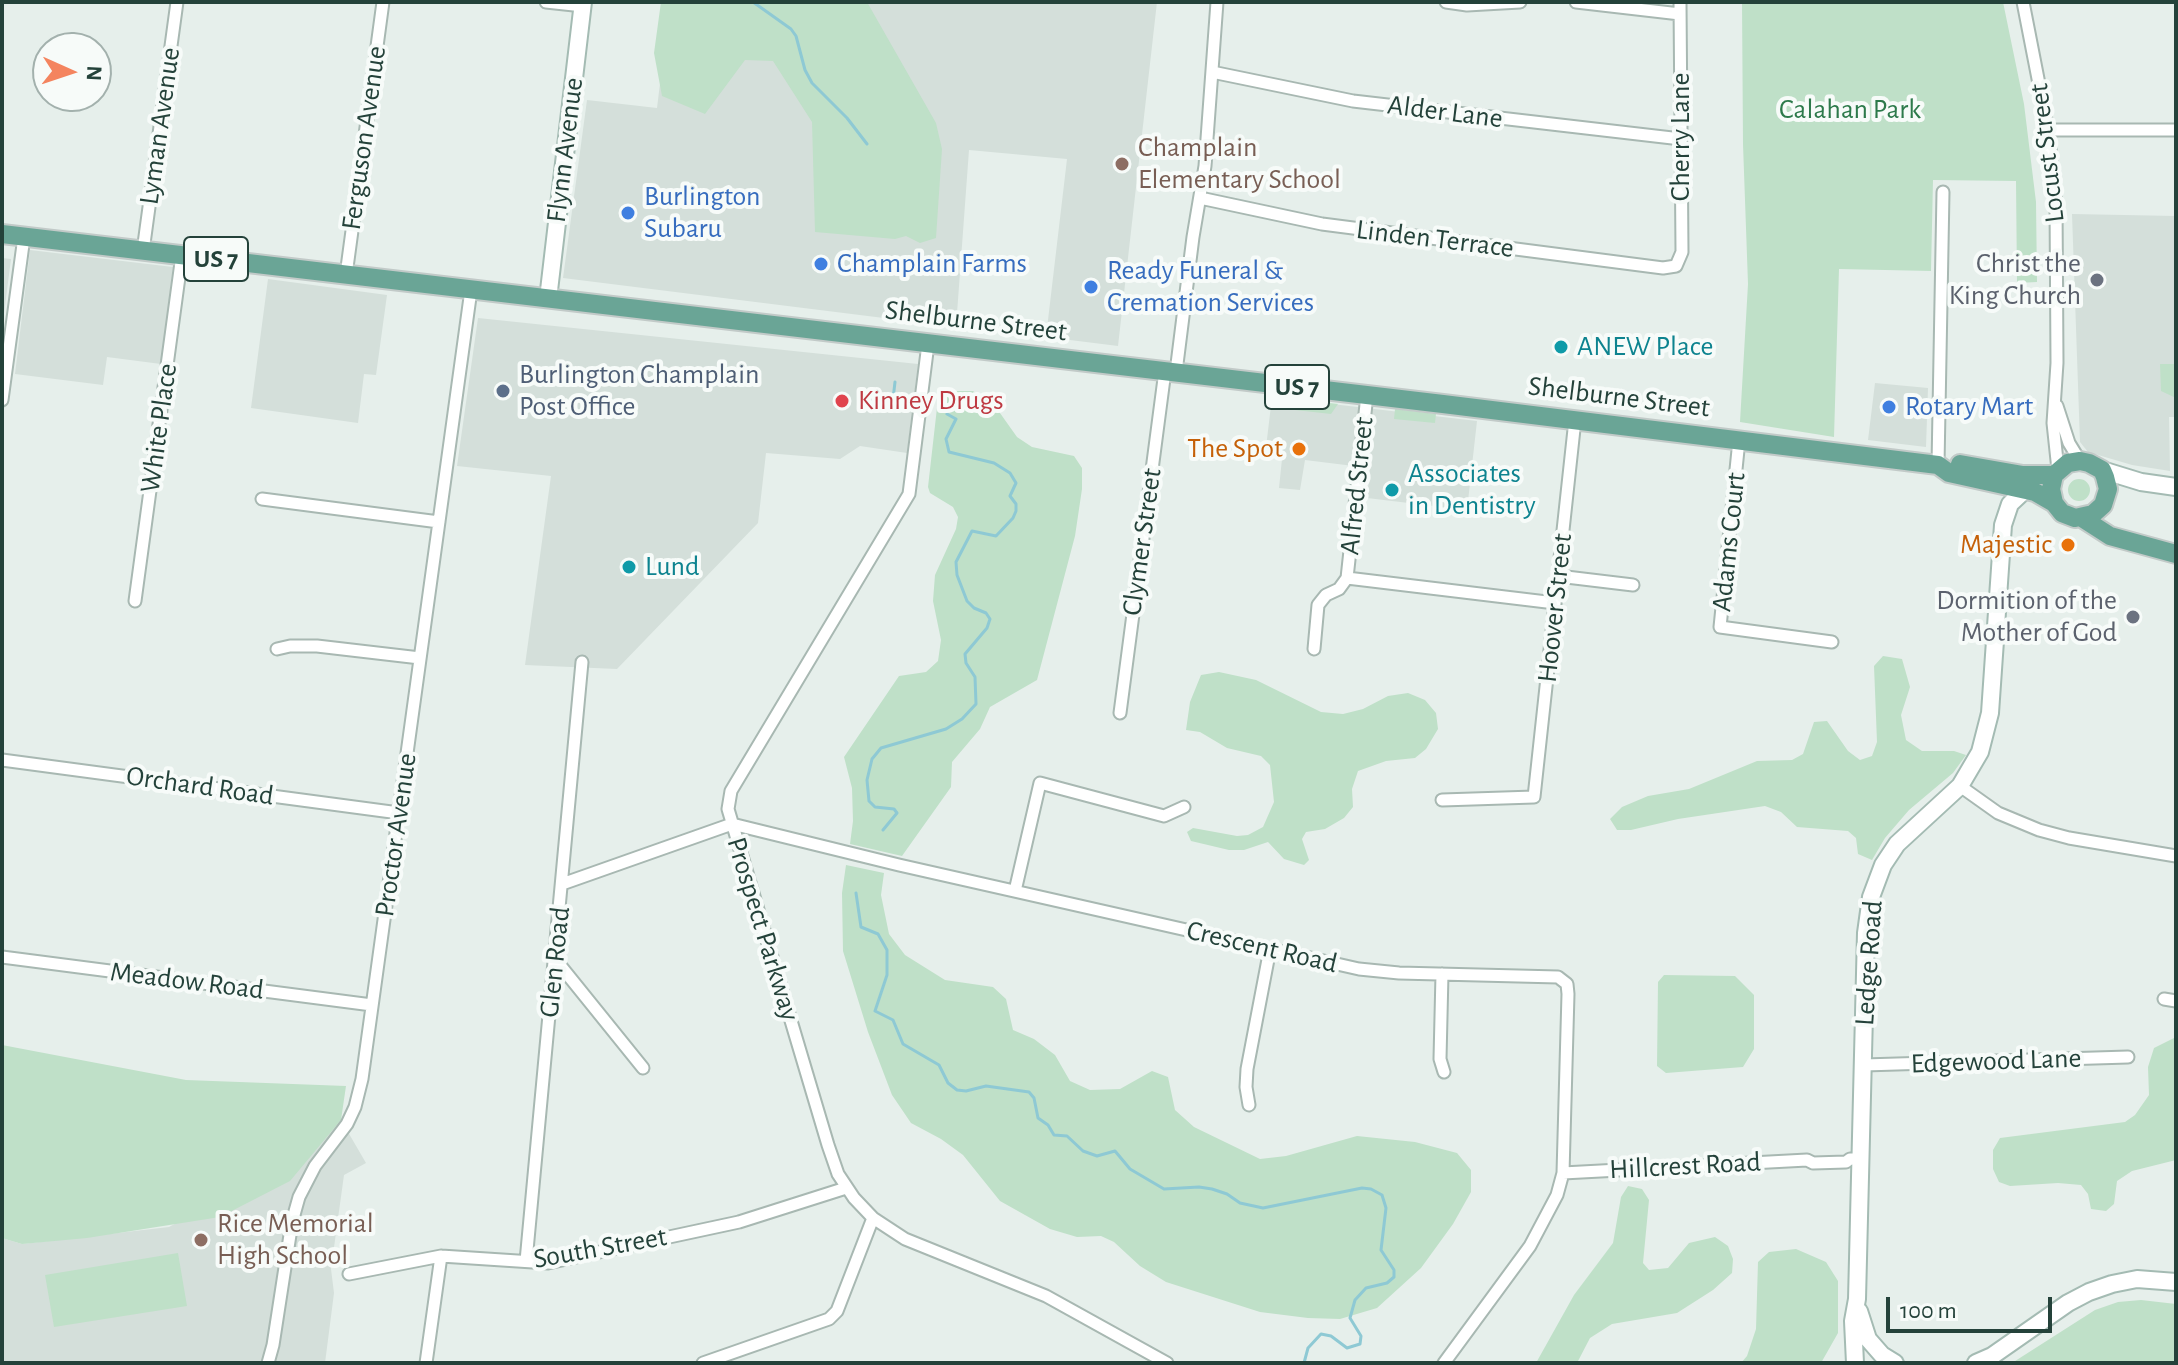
<!DOCTYPE html>
<style>
body{margin:0}
#map{position:relative;width:2178px;height:1365px;overflow:hidden;background:#e6efeb;font-family:"Alegreya Sans",sans-serif}
canvas{display:block}
.frame{position:absolute;inset:0;border:4px solid #24423a;pointer-events:none}
.north{position:absolute;left:32px;top:32px;width:80px;height:80px;box-sizing:border-box;background:#f7fbf9;border:2px solid #a3b1ad;border-radius:50%;rotate:93deg;font-size:22px;font-weight:700;line-height:32px;text-align:center;color:#24423a}
.north::after{content:'';display:block;margin:auto;width:28px;height:36px;background:#f4845f;clip-path:polygon(50% 0,100% 100%,50% 72%,0 100%)}
.scale{position:absolute;left:1886px;top:1297px;width:166px;height:36px;box-sizing:border-box;border:4px solid #24423a;border-top:0;padding-left:10px;font-size:24px;line-height:28px;white-space:nowrap;color:#24423a;-webkit-text-stroke:6px #f7fbf9;paint-order:stroke}
</style>
<div id="map">
<canvas width="2178" height="1365"></canvas>
<div class="frame"></div>
<div class="north">N</div>
<div class="scale">100 m</div>
</div>
<script>
const ctx = document.querySelector('canvas').getContext('2d');
ctx.lineJoin = 'round';
function paint(path, color) {
  ctx.fillStyle = color;
  ctx.fill(path, 'evenodd');
}
function shape(rows) {
  const path = new Path2D();
  for (const r of rows) {
    if (r.length === 3) {
      path.moveTo(r[0] + r[2], r[1]);
      path.arc(r[0], r[1], r[2], 0, 2 * Math.PI);
      continue;
    }
    path.moveTo(r[0], r[1]);
    for (let i = 2; i < r.length; i += 2) path.lineTo(r[i], r[i + 1]);
  }
  return path;
}
function trace(path, color, width, dash) {
  ctx.strokeStyle = color;
  ctx.lineWidth = width;
  ctx.lineCap = dash ? 'butt' : 'round';
  ctx.setLineDash(dash || []);
  ctx.stroke(path);
}
function label(font, color, halo, rows, align = 'center') {
  ctx.font = font + ' "Alegreya Sans",sans-serif';
  ctx.lineWidth = 8;
  ctx.setLineDash([]);
  ctx.textBaseline = 'middle';
  ctx.strokeStyle = halo;
  ctx.fillStyle = color;
  for (const [text, x, y, turn = 0] of rows) {
    ctx.save();
    ctx.translate(x, y);
    ctx.rotate((+turn || 0) * Math.PI / 180);
    ctx.textAlign = isNaN(turn) ? turn : align;
    if (halo) ctx.strokeText(text, 0, 0);
    ctx.fillText(text, 0, 0);
    ctx.restore();
  }
}
const built = shape([
 [670,2,1157,2,1118,346,1046,337,1067,159,969,150,956,327,563,278,587,100,657,108],
 [2072,214,2176,216,2176,417,2169,417,2170,471,2132,465,2088,452,2080,442],
 [30,250,173,267,161,364,107,357,103,385,15,374],
 [2,258,11,259,2,329],
 [268,279,387,295,376,375,364,374,358,423,251,408],
 [478,318,918,364,907,453,860,446,840,459,766,453,758,523,617,669,525,665,551,476,457,466],
 [1875,383,1928,388,1926,447,1868,440],
 [1272,397,1477,421,1467,510,1367,498,1370,468,1305,460,1300,490,1279,488,1282,459,1265,456],
 [341,1120,366,1163,344,1175,331,1269,334,1293,325,1363,2,1363,2,1238,22,1244,169,1227,318,1145]
]);
const green = shape([
 [661,2,867,2,936,123,942,149,936,238,920,243,906,236,895,239,815,232,812,122,773,61,745,60,705,114,662,96,654,53],
 [1742,2,2003,2,2024,104,2036,202,2037,282,2017,283,2016,181,1933,180,1931,271,1839,269,1834,437,1740,422,1748,284,1743,144],
 [2160,364,2176,364,2176,398,2161,391],
 [952,391,973,391,995,406,1017,437,1032,447,1074,456,1082,468,1082,489,1075,536,1037,680,990,707,980,729,952,762,951,787,902,856,850,844,853,821,852,788,844,757,899,676,926,672,938,661,941,640,933,601,935,575,956,529,958,517,953,507,930,493,928,487,938,399],
 [1290,398,1338,404,1331,414,1295,410],
 [1395,409,1436,414,1435,423,1394,419],
 [2079,490,11],
 [1883,656,1902,659,1910,687,1901,715,1906,740,1922,751,1954,751,1966,755,1953,773,1909,810,1885,838,1872,860,1858,854,1856,838,1848,831,1797,827,1781,812,1765,806,1678,819,1631,830,1617,830,1610,819,1622,807,1648,796,1689,789,1757,761,1792,760,1803,754,1814,722,1827,721,1848,751,1860,760,1872,756,1877,742,1874,666],
 [1219,672,1256,680,1321,712,1343,714,1363,709,1388,696,1408,693,1425,700,1436,713,1438,729,1426,749,1415,758,1386,761,1358,771,1352,789,1353,807,1344,818,1325,829,1306,832,1302,839,1309,860,1304,865,1284,859,1268,842,1244,850,1229,850,1191,841,1187,832,1193,828,1237,836,1248,835,1263,827,1274,802,1270,765,1261,756,1227,748,1200,732,1186,730,1190,702,1201,675],
 [846,865,884,873,881,895,889,934,905,955,945,980,993,987,1006,999,1013,1030,1034,1039,1055,1055,1070,1081,1090,1090,1120,1089,1152,1071,1168,1077,1175,1110,1194,1127,1260,1159,1286,1156,1357,1136,1415,1142,1457,1153,1471,1170,1471,1192,1453,1224,1421,1268,1377,1308,1340,1319,1308,1318,1260,1312,1166,1282,1140,1266,1114,1242,1101,1236,1077,1237,1050,1229,1000,1201,963,1155,941,1139,911,1123,892,1095,868,1032,843,951,842,893],
 [1664,975,1735,976,1754,995,1754,1049,1743,1067,1666,1073,1657,1066,1658,982],
 [2176,1037,2176,1160,2132,1171,2117,1181,2114,1204,2106,1211,2091,1209,2088,1194,2081,1185,2058,1183,2010,1186,1999,1182,1993,1169,1993,1150,2000,1138,2125,1122,2135,1115,2149,1095,2148,1067,2154,1048],
 [2,1045,186,1080,346,1086,341,1120,290,1181,220,1217,87,1238,22,1244,2,1238],
 [1628,1186,1642,1189,1649,1200,1643,1263,1649,1270,1668,1268,1689,1243,1715,1237,1728,1246,1733,1259,1732,1273,1713,1290,1677,1313,1612,1324,1590,1338,1577,1363,1536,1363,1574,1295,1613,1243,1621,1197],
 [1796,1249,1826,1262,1838,1281,1838,1333,1821,1363,1741,1363,1747,1356,1756,1329,1758,1262,1769,1252],
 [178,1253,187,1306,54,1327,45,1275],
 [2141,1300,2176,1304,2176,1363,2012,1363,2095,1310,2118,1302]
]);
const stream = shape([
 [753,2,791,29,796,36,805,70,812,83,847,118,867,144],
 [895,382,893,399,897,403],
 [883,830,897,813,894,809,875,807,869,801,867,780,872,759,881,748,946,729,962,719,976,704,975,677,966,663,965,654,987,628,990,619,986,613,974,608,967,601,957,575,956,562,972,531,996,536,1013,518,1016,511,1016,504,1010,496,1016,483,1010,473,994,463,949,452,946,439,956,419,947,414],
 [856,893,861,927,878,934,887,950,887,975,875,1011,893,1020,903,1044,939,1065,948,1083,957,1090,966,1091,986,1086,1029,1092,1034,1098,1038,1118,1048,1125,1054,1135,1067,1136,1083,1151,1097,1156,1115,1151,1130,1169,1164,1189,1199,1187,1212,1189,1227,1194,1240,1203,1263,1208,1362,1188,1371,1189,1382,1195,1386,1208,1381,1250,1394,1270,1394,1277,1387,1283,1366,1288,1355,1300,1350,1318,1361,1336,1360,1344,1347,1348,1331,1336,1321,1334,1308,1348,1304,1363]
]);
const street = shape([
 [546,2,583,6],
 [1446,2,1467,5,1520,2],
 [1576,2,1680,14],
 [2023,2,2048,130,2056,202,2057,363,2053,423,2058,470],
 [1212,72,1353,101,1681,139],
 [2048,130,2176,130],
 [1200,198,1322,224,1663,268,1676,266,1682,252,1680,2],
 [143,251,177,2],
 [346,275,383,2],
 [928,344,909,494,731,791,728,809,828,1145,838,1174,854,1198,873,1218,905,1239,1046,1296,1167,1363],
 [1176,372,1193,237,1205,166,1217,2],
 [2,400,24,237],
 [2057,406,2069,443,2080,461],
 [1739,440,1720,627,1832,642],
 [1938,465,1943,192],
 [262,499,439,522],
 [1558,576,1633,585],
 [1347,578,1555,603],
 [135,601,182,255],
 [277,649,290,646,317,646,420,658],
 [1314,649,1318,605,1326,595,1339,589,1347,578,1367,395],
 [1120,713,1165,371],
 [2,760,399,813],
 [1960,786,1998,813,2039,830,2069,838,2176,856],
 [1442,800,1534,797,1575,420],
 [562,884,732,824,899,865,1359,969,1399,973,1558,977,1567,984,1568,994,1563,1173,1557,1195,1530,1246,1444,1363],
 [1015,891,1040,783,1164,816,1184,807],
 [2,957,372,1005],
 [555,959,643,1068],
 [1442,974,1440,1059,1444,1072],
 [2164,999,2176,1001],
 [1864,1065,2128,1057],
 [1249,1105,1246,1087,1247,1069,1270,949],
 [1563,1173,1807,1160,1813,1163,1846,1162,1850,1159,1861,1159],
 [526,1261,582,662],
 [349,1274,441,1256,548,1263,739,1222,846,1188],
 [268,1363,273,1345,292,1222,299,1197,315,1166,347,1124,355,1107,362,1079,471,290],
 [426,1363,441,1256],
 [703,1363,829,1319,837,1311,873,1218]
]);
const secondary = shape([
 [548,299,583,2],
 [2102,470,2141,482,2176,487],
 [1859,1311,1868,1339,1882,1355,1895,1363],
 [1855,1363,1853,1321,1857,1299,1866,933,1871,897,1883,865,1897,844,1960,786,1980,752,1990,713,2003,525,2010,504,2026,489],
 [1976,1363,1992,1356,2068,1303,2089,1292,2112,1284,2137,1279,2176,1282]
]);
const primary = shape([
 [2,234,1443,404,1938,465,1949,473,2035,492,2054,503,2062,513,2075,518,2093,514,2103,505,2108,489,2105,477,2102,470,2089,463,2080,461,2068,463,2054,475,2051,489,2054,503],
 [1960,464,2023,475,2054,475],
 [2082,518,2110,536,2176,554]
]);
const markers = [
 [1122,164,8,"#8d6e63"],
 [628,213,8,"#3f7fe0"],
 [821,264,8,"#3f7fe0"],
 [2097,280,8,"#6b7280"],
 [1091,287,8,"#3f7fe0"],
 [1561,347,8,"#0f9aa8"],
 [503,391,8,"#5c6f8a"],
 [842,401,8,"#e0444e"],
 [1889,407,8,"#3f7fe0"],
 [1299,449,8,"#e8710a"],
 [1392,490,8,"#0f9aa8"],
 [2068,545,8,"#e8710a"],
 [629,567,8,"#0f9aa8"],
 [2133,617,8,"#6b7280"],
 [201,1240,8,"#8d6e63"]
];
const shields = [
 [216,259,64],
 [1297,387,64]
];
const shieldNames = [
 ["US 7",216,259],
 ["US 7",1297,387]
];
const parkNames = [
 ["Calahan Park",1850,110]
];
const streetNames = [
 ["Alder Lane",1445,112,7],
 ["Lyman Avenue",160,126,-82],
 ["Cherry Lane",1681,137,-90],
 ["Ferguson Avenue",364,138,-82],
 ["Flynn Avenue",565,150,-83],
 ["Locust Street",2047,153,-97],
 ["Linden Terrace",1435,239,7],
 ["Shelburne Street",976,321,7],
 ["Shelburne Street",1619,397,7],
 ["White Place",159,428,-82],
 ["Alfred Street",1357,486,-84],
 ["Clymer Street",1142,542,-82],
 ["Adams Court",1729,542,-84],
 ["Hoover Street",1555,608,-84],
 ["Orchard Road",200,786,8],
 ["Proctor Avenue",396,835,-82],
 ["Prospect Parkway",763,929,73],
 ["Crescent Road",1262,947,13],
 ["Glen Road",555,962,-84],
 ["Ledge Road",1869,963,-86],
 ["Meadow Road",187,981,7],
 ["Edgewood Lane",1996,1061,-2],
 ["Hillcrest Road",1685,1166,-3],
 ["South Street",600,1248,-10]
];
const educationNames = [
 ["Champlain",1138,148],
 ["Elementary School",1138,180],
 ["Rice Memorial",217,1224],
 ["High School",217,1256]
];
const shopNames = [
 ["Burlington",644,197],
 ["Subaru",644,229],
 ["Champlain Farms",837,264],
 ["Ready Funeral &",1107,271],
 ["Cremation Services",1107,303],
 ["Rotary Mart",1905,407]
];
const worshipNames = [
 ["Christ the",2081,264],
 ["King Church",2081,296],
 ["Dormition of the",2117,601],
 ["Mother of God",2117,633]
];
const cultureNames = [
 ["ANEW Place",1577,347],
 ["Associates",1408,474],
 ["in Dentistry",1408,506],
 ["Lund",645,567]
];
const serviceNames = [
 ["Burlington Champlain",519,375],
 ["Post Office",519,407]
];
const healthNames = [
 ["Kinney Drugs",858,401]
];
const foodNames = [
 ["The Spot",1283,449],
 ["Majestic",2052,545]
];
paint(built, '#d4dfda');
paint(green, '#bfe0c8');
trace(stream, '#8ec9d4', 3);
trace(street, '#a8b8b2', 15);
trace(secondary, '#a4bbb3', 20);
trace(primary, '#c2cac8', 22);
trace(street, '#fff', 11);
trace(secondary, '#fff', 16);
trace(primary, '#6aa596', 18);
for (const [x, y, r, color] of markers) {
  const dot = new Path2D();
  dot.arc(x, y, r, 0, 2 * Math.PI);
  ctx.fillStyle = color;
  ctx.fill(dot);
  trace(dot, '#f7fbf9', 3);
}
for (const [x, y, w] of shields) {
  const box = new Path2D();
  box.roundRect(x - w / 2, y - 22, w, 44, 6);
  ctx.fillStyle = '#f7fbf9';
  ctx.fill(box);
  trace(box, '#24423a', 2);
}
label('bold 26px', '#24423a', null, shieldNames);
label('28px', '#2d7a4b', '#f7fbf9', parkNames);
label('28px', '#24423a', '#f7fbf9', streetNames);
label('28px', '#785e54', '#f7fbf9', educationNames, 'left');
label('28px', '#366cbe', '#f7fbf9', shopNames, 'left');
label('28px', '#5b616d', '#f7fbf9', worshipNames, 'right');
label('28px', '#0d838f', '#f7fbf9', cultureNames, 'left');
label('28px', '#4e5e75', '#f7fbf9', serviceNames, 'left');
label('28px', '#be3a42', '#f7fbf9', healthNames, 'left');
label('28px', '#c56008', '#f7fbf9', foodNames, 'right');
</script>
